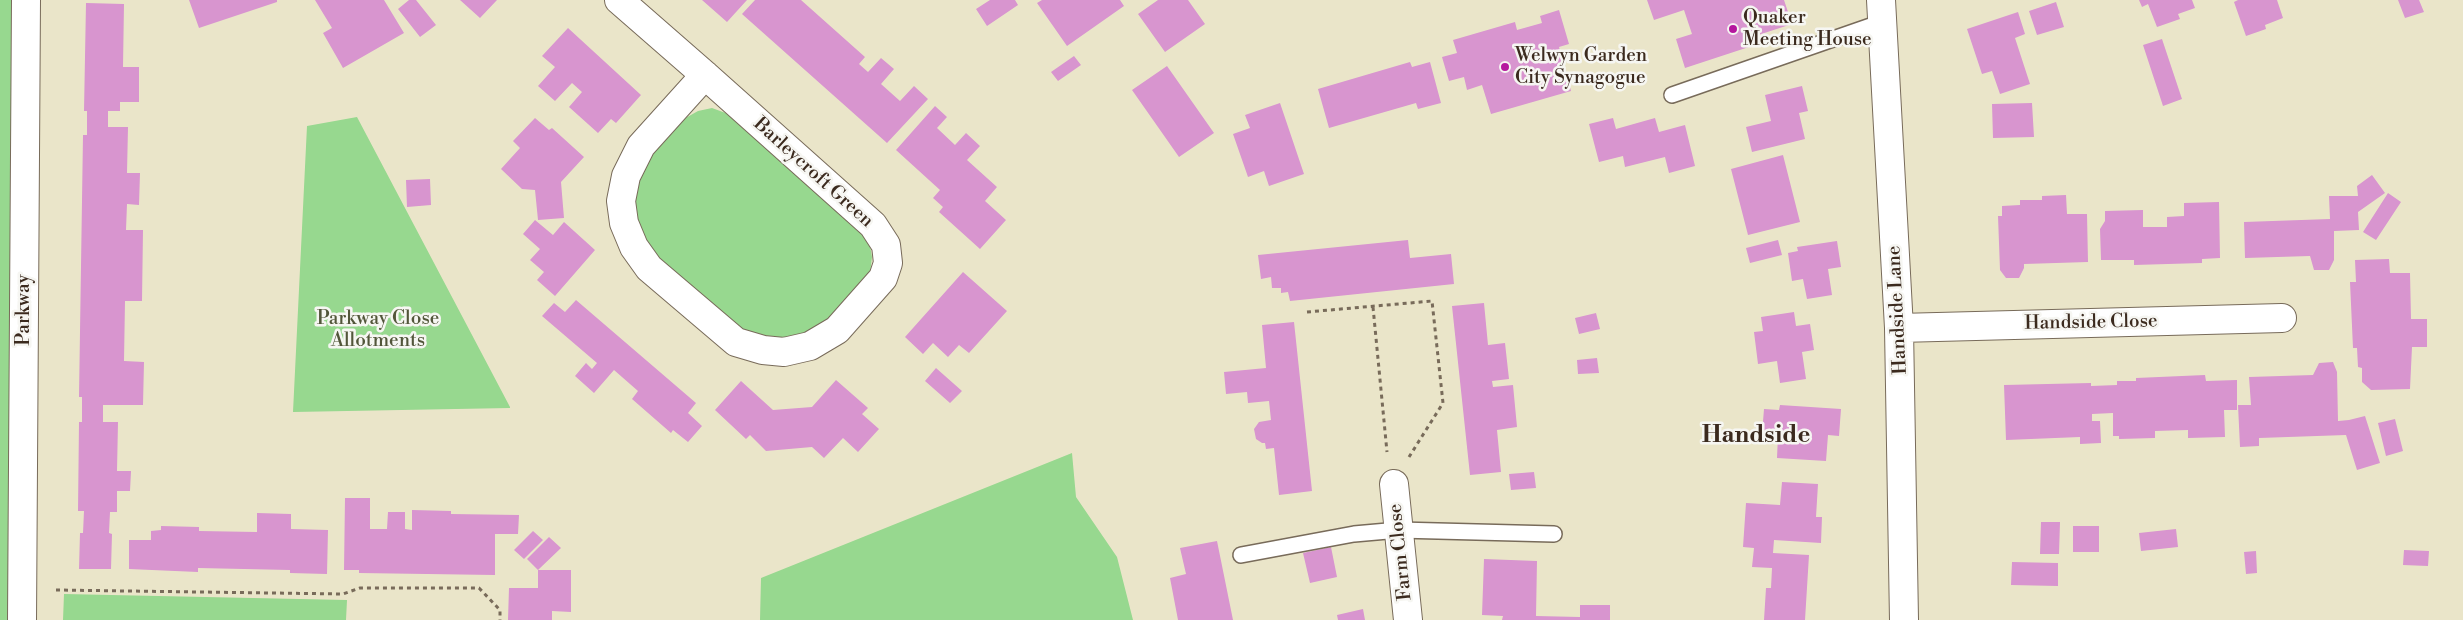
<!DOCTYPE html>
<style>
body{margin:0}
canvas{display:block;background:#eae5c9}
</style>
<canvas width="2463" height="620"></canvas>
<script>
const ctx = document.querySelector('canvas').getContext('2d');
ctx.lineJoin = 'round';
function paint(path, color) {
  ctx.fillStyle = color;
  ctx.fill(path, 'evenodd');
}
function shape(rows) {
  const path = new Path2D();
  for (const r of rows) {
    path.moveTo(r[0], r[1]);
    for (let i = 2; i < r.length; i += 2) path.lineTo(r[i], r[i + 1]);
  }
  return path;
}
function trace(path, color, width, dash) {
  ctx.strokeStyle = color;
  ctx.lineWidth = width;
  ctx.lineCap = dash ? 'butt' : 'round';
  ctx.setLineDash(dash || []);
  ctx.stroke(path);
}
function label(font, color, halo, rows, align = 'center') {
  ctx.font = font + ' "Libre Bodoni",serif';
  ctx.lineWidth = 5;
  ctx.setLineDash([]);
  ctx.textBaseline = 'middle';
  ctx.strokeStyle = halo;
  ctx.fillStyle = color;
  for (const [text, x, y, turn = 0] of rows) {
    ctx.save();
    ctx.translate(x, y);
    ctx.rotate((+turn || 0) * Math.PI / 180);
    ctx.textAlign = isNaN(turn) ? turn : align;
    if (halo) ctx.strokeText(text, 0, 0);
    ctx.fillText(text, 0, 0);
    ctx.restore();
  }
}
const green = shape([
 [0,0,13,0,8,620,0,620],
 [712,108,731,115,862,231,870,246,872,257,870,274,826,322,804,335,781,339,744,332,656,261,640,240,634,200,637,178,649,154,682,120,698,111],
 [357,117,510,407,510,408,293,412,307,126],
 [1072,453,1076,497,1117,557,1133,620,760,620,761,578],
 [64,594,347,600,346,620,63,620]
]);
const building = shape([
 [189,0,277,0,277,2,199,28],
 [315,0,384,0,404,33,343,68,323,33,332,28],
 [409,0,416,0,436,25,420,37,398,9],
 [460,0,497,0,480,18],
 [702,0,747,0,727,22],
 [755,0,801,0,865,57,859,64,868,72,881,58,894,69,881,84,900,101,914,86,928,99,887,143,742,14],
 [990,0,1015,0,1018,5,987,26,976,9],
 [1042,0,1120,0,1124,6,1067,46,1037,3],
 [1158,0,1188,0,1205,24,1165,52,1138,14],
 [1647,0,1784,0,1792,24,1752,37,1755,45,1685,68,1676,39,1692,34,1684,10,1654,20],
 [2139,0,2192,0,2195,8,2178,14,2180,19,2157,27,2148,4,2142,7],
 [2238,0,2277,0,2283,18,2265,25,2266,29,2246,36,2234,2],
 [2398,0,2419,0,2424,12,2405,18],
 [2056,2,2064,27,2037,35,2029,11],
 [86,3,124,4,123,67,139,67,139,102,120,102,120,111,108,111,108,127,128,127,127,173,140,173,139,205,127,204,126,230,143,230,142,301,125,301,124,361,144,362,143,405,103,405,103,422,118,422,117,471,131,471,130,491,117,491,117,512,110,512,109,533,112,534,111,569,79,569,80,533,83,533,84,511,78,511,79,422,82,422,82,397,79,397,83,135,87,135,87,111,84,111],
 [1559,10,1569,44,1559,47,1571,91,1491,114,1482,85,1467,90,1464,77,1449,81,1442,57,1457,53,1453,40,1515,22,1517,30,1542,23,1540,16],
 [2018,12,2025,34,2015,38,2030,84,2000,94,1992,71,1982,74,1967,29],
 [568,28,641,95,616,123,611,119,598,133,569,107,582,92,572,83,555,101,538,86,555,67,542,56],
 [2162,39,2182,99,2163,106,2143,45],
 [1074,56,1081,65,1058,81,1051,72],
 [1410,62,1412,67,1430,62,1441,103,1418,109,1416,103,1329,128,1318,89],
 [1167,66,1214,133,1179,157,1132,90],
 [1802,86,1808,111,1799,113,1805,139,1752,152,1746,127,1771,121,1765,95],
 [1280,103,1304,174,1269,186,1264,171,1248,177,1233,134,1250,128,1245,115],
 [2032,103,2034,137,1993,138,1992,104],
 [935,106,947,117,937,128,955,145,966,133,980,146,967,160,997,187,985,201,1006,220,980,249,939,212,943,207,933,198,940,190,896,150],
 [535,118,549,130,552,128,584,157,561,182,564,218,538,220,535,190,522,189,501,169,520,148,513,141],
 [1613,118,1616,129,1655,118,1659,132,1685,125,1695,166,1669,173,1665,157,1625,167,1623,156,1599,162,1589,124],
 [1783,155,1800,222,1748,235,1731,169],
 [2372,175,2385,193,2358,212,2359,230,2334,231,2334,260,2329,270,2314,270,2310,256,2245,258,2244,222,2330,219,2329,196,2358,196,2357,186],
 [430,179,431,205,407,207,406,180],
 [2388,193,2401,202,2376,240,2363,232],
 [2066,195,2067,214,2087,214,2088,262,2024,264,2024,268,2019,278,2006,278,2000,270,1998,216,2002,216,2002,206,2020,205,2020,200,2042,200,2042,196],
 [2219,202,2220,258,2202,259,2202,263,2134,265,2134,260,2101,260,2100,229,2105,221,2105,211,2143,210,2143,227,2167,227,2167,217,2184,216,2184,203],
 [535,220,553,235,564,222,595,250,555,296,537,280,544,272,530,260,540,249,523,234],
 [1408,240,1410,258,1451,254,1454,284,1290,301,1288,292,1281,293,1281,288,1272,288,1271,277,1261,279,1258,255],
 [1778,240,1782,255,1750,263,1746,248],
 [1837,241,1841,267,1828,269,1832,295,1807,299,1803,279,1792,281,1788,253,1798,251,1797,247],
 [2389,259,2390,273,2410,273,2411,319,2427,319,2427,347,2412,347,2410,389,2371,390,2362,382,2362,368,2358,367,2357,348,2353,348,2350,282,2356,282,2355,260],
 [963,272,1007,311,969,353,959,345,948,357,933,343,923,354,905,337],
 [576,300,696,403,688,413,702,426,688,442,673,430,671,433,632,399,638,391,614,370,594,393,575,376,586,363,592,369,597,363,542,316,554,303,565,312],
 [1484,303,1488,345,1505,343,1509,379,1492,381,1493,387,1513,385,1517,427,1497,430,1501,472,1470,475,1452,306],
 [1794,312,1796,326,1810,324,1814,350,1802,352,1806,379,1780,383,1777,361,1758,364,1754,332,1763,331,1761,317],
 [1596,313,1600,329,1579,334,1575,318],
 [1294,322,1312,491,1279,495,1274,448,1266,449,1265,443,1262,443,1256,439,1254,429,1259,422,1271,420,1269,401,1248,403,1247,392,1226,394,1224,372,1266,368,1262,325],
 [1597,358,1599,373,1578,374,1577,360],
 [2333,362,2337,372,2338,421,2349,420,2365,416,2380,463,2357,470,2346,435,2259,438,2259,446,2240,447,2238,405,2251,405,2249,377,2313,375,2319,363],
 [936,368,962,391,950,403,925,381],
 [2205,375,2206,381,2237,380,2237,410,2224,410,2225,437,2188,438,2188,430,2155,431,2155,438,2119,439,2119,436,2113,436,2113,413,2092,414,2092,421,2100,421,2101,443,2080,444,2080,437,2006,440,2004,385,2091,383,2091,386,2117,385,2117,381,2136,381,2136,378],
 [836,380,868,408,862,414,879,429,858,452,843,438,824,458,812,447,766,451,750,435,746,439,715,410,741,381,773,410,812,407],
 [1780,405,1841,409,1839,436,1828,435,1826,461,1777,458,1778,435,1762,434,1764,409,1779,410],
 [2395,419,2403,451,2386,456,2378,423],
 [1534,472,1536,488,1511,490,1509,474],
 [1782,482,1818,484,1816,517,1822,517,1821,543,1774,540,1773,553,1809,555,1805,620,1764,620,1766,588,1771,588,1772,568,1752,567,1754,548,1743,547,1746,503,1780,505],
 [345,498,370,498,370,529,387,529,388,512,405,512,405,529,412,530,412,510,451,511,451,514,519,515,518,534,495,534,495,575,359,573,359,570,344,570],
 [257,513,291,514,291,529,328,530,327,574,290,573,290,570,198,568,198,572,129,569,129,540,151,540,151,531,161,530,161,526,199,527,199,531,257,532],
 [2041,522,2060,522,2059,554,2040,554],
 [2073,526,2099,526,2099,552,2073,552],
 [2176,529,2178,547,2141,551,2139,533],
 [533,531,543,540,524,559,514,550],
 [549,537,561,548,538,570,527,559],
 [1217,541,1233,620,1178,620,1170,578,1186,574,1180,548],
 [1331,547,1337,577,1310,583,1303,553],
 [2404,550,2429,551,2428,566,2403,565],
 [2256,551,2257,573,2246,574,2244,552],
 [1484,559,1537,561,1536,616,1580,617,1580,605,1610,605,1610,620,1502,620,1503,616,1482,615],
 [2012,562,2058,563,2058,586,2011,585],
 [538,570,571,570,571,612,552,611,552,620,508,620,509,588,538,588],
 [1363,609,1365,620,1338,620,1337,615]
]);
const path = shape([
 [1373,307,1387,452],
 [1307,312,1432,301,1443,403,1409,457],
 [56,590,343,594,360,588,479,588,500,610,500,620]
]);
const service = shape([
 [1672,95,1882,22],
 [1241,555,1354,534,1399,530,1554,534]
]);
const minor = shape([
 [619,0,705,75,873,225,886,245,888,263,883,278,837,330,810,346,784,352,763,350,736,342,649,268,634,247,624,223,621,201,626,176,641,146,705,75],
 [1881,0,1899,328,1904,620],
 [1899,328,2282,318],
 [1394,484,1408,620]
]);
const tertiary = shape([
 [22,620,26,0]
]);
const markers = [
 [1733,29,5,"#b5179e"],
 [1505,67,5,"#b5179e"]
];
const poiNames = [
 ["Quaker",1743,18],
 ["Meeting House",1743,40],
 ["Welwyn Garden",1515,56],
 ["City Synagogue",1515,78]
];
const streetNames = [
 ["Barleycroft Green",813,173,42],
 ["Parkway",24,310,-90],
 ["Handside Lane",1898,310,-93],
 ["Handside Close",2091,323,-1],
 ["Farm Close",1401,552,-96]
];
const parkNames = [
 ["Parkway Close",378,319],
 ["Allotments",378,341]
];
const districtNames = [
 ["Handside",1756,436]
];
paint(green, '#97d88f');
paint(building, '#d895cf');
trace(service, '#786b5a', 18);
trace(minor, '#786b5a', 30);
trace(tertiary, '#786b5a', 30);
trace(path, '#786b5a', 3, [4, 4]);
trace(service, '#fff', 15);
trace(minor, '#fff', 28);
trace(tertiary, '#fff', 28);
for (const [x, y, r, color] of markers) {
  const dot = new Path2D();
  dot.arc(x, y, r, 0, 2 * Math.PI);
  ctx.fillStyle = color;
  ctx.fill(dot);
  trace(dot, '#f6f6f2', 2);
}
label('19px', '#3b2a1e', '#f6f6f2', poiNames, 'left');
label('19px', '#3b2a1e', '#f6f6f2', streetNames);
label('19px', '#52563a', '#f6f6f2', parkNames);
label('bold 24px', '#3b2a1e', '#f6f6f2', districtNames);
</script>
